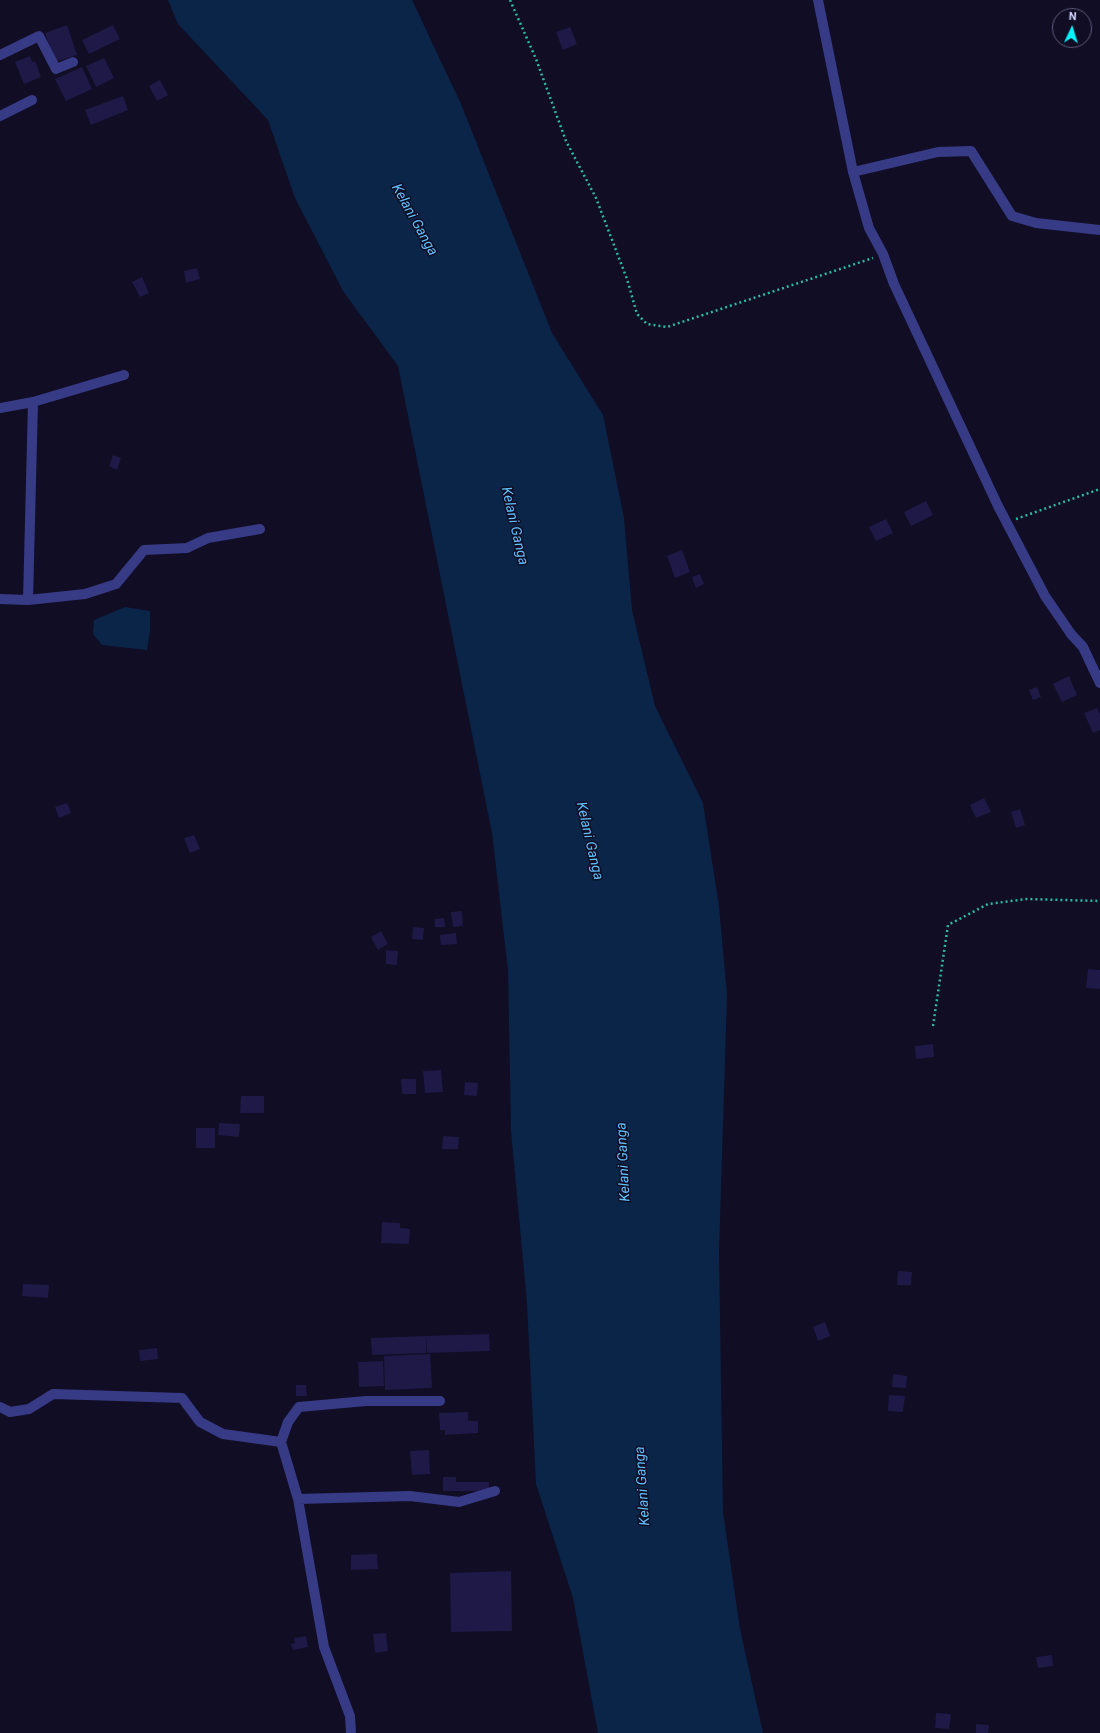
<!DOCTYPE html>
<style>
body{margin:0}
#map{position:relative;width:1100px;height:1733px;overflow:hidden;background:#100d24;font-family:Roboto,sans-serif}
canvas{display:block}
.north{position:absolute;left:1052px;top:8px;width:40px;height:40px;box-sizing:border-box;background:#100d24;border:1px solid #5e5b7c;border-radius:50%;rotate:4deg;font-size:11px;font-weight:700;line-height:16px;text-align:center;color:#d2d1ff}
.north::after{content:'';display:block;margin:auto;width:14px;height:18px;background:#00f6fc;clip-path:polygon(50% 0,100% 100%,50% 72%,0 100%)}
</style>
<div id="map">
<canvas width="1100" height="1733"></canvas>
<div class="north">N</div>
</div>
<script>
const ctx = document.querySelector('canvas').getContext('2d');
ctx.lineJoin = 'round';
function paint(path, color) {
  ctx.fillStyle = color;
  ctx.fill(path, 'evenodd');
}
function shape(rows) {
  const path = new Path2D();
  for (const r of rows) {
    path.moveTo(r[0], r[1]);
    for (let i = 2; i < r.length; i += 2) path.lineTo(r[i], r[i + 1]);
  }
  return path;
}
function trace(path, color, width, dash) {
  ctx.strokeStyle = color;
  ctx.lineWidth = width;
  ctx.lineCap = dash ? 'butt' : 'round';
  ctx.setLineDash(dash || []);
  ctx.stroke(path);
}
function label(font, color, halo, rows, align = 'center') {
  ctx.font = font + ' Roboto,sans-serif';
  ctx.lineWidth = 3;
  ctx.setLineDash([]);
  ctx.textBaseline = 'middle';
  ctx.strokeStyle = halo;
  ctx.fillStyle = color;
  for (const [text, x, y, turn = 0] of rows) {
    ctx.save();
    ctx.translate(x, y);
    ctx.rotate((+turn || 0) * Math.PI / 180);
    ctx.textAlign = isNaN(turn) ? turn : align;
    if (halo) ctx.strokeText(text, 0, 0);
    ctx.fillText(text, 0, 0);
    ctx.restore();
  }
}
const water = shape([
 [168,0,412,0,461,104,552,333,603,415,624,518,632,610,655,706,703,803,719,906,727,995,719,1252,723,1512,740,1629,763,1733,598,1733,573,1598,536,1484,527,1303,511,1131,508,970,492,833,398,366,343,291,295,198,268,120,178,24],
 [125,607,150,611,150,631,147,650,102,645,93,634,94,620]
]);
const building = shape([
 [67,25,77,55,55,62,45,33],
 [113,25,120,39,89,54,82,40],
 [570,27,577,44,563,50,556,32],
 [30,56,32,62,35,61,41,77,24,84,15,62],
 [104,58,114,78,96,87,86,66],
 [82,67,92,89,66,101,55,79],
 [160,80,168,95,157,101,149,86],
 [123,96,128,110,91,125,85,110],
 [197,268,200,279,186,283,184,271],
 [142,277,149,293,140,297,132,282],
 [113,455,121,458,117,470,109,466],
 [926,501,933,515,911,526,904,512],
 [886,519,893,533,876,541,869,527],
 [682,550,690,572,675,578,667,556],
 [700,574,704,584,696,588,692,577],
 [1069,676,1077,695,1062,702,1053,684],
 [1037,687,1041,697,1033,700,1029,690],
 [1097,708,1100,714,1100,730,1093,733,1084,713],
 [984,798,991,812,976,818,970,805],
 [67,803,71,813,59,818,55,807],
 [1020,809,1025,825,1016,828,1011,812],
 [194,835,200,849,190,853,184,838],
 [462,911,463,926,453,927,451,912],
 [444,918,445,927,435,927,435,919],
 [413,927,424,928,423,940,412,939],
 [381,931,388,944,378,950,371,937],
 [456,933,457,944,441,945,440,935],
 [386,950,398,951,397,965,386,964],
 [1088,969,1100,970,1100,989,1086,988],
 [933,1044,934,1057,916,1059,915,1046],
 [441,1070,443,1092,425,1093,423,1071],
 [401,1079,416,1079,416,1094,402,1094],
 [465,1082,478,1083,477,1096,464,1095],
 [241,1096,264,1096,264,1113,240,1113],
 [219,1123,240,1124,239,1137,218,1135],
 [196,1128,215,1128,215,1148,196,1148],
 [443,1136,459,1137,458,1149,442,1149],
 [382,1222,400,1223,400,1228,410,1229,409,1244,381,1243],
 [898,1271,912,1272,911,1285,897,1285],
 [23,1284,49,1285,48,1298,22,1296],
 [825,1322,830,1336,818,1341,813,1327],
 [489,1334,490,1351,427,1353,426,1336],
 [426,1336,426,1353,372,1355,371,1338],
 [157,1348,158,1359,140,1361,139,1350],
 [430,1354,432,1388,385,1390,384,1356],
 [383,1361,384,1386,359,1387,358,1362],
 [893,1374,907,1376,906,1388,892,1387],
 [296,1385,306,1385,307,1396,296,1396],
 [889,1395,905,1396,903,1412,888,1411],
 [468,1412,468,1421,478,1421,478,1433,445,1435,445,1430,440,1430,439,1413],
 [429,1450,430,1474,412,1475,410,1451],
 [443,1477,456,1477,456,1482,489,1482,489,1491,443,1491],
 [377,1554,378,1569,351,1570,351,1555],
 [511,1571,512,1631,451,1632,450,1573],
 [386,1633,388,1651,375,1653,373,1634],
 [306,1636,308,1647,293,1650,291,1644,295,1643,294,1638],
 [1052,1655,1053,1666,1038,1668,1036,1657],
 [936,1713,951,1714,949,1729,935,1728],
 [976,1724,989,1725,988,1733,976,1733]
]);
const path = shape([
 [510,0,536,59,566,141,596,198,627,279,637,314,647,324,667,327,873,258],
 [1016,519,1100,489],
 [933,1026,948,925,988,904,1027,899,1100,901]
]);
const street = shape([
 [818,0,853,172,869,228,883,254,894,284,998,506,1045,596,1071,634,1083,647,1100,683],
 [0,55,39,36,56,69,73,62],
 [0,116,32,100],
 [853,172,938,152,971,151,1012,216,1036,223,1100,230],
 [0,408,33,402,124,375],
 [0,599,28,600,85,594,116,584,144,550,187,548,208,538,260,529],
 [28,600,33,402],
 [0,1407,10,1412,29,1409,53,1394,182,1398,200,1422,223,1434,281,1442,298,1499,324,1647,350,1716,351,1733],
 [281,1442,288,1422,299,1407,366,1401,440,1401],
 [298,1499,410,1496,459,1502,495,1491]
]);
const waterNames = [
 ["Kelani Ganga",414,220,61],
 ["Kelani Ganga",514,526,77],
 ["Kelani Ganga",589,841,77],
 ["Kelani Ganga",624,1162,-93],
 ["Kelani Ganga",643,1486,-94]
];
paint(water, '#0a2547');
paint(building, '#1e1946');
trace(path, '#2ab9a5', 2.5, [2, 3]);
trace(street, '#373a85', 10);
label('italic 14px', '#5fc1ff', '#100d24', waterNames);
</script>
